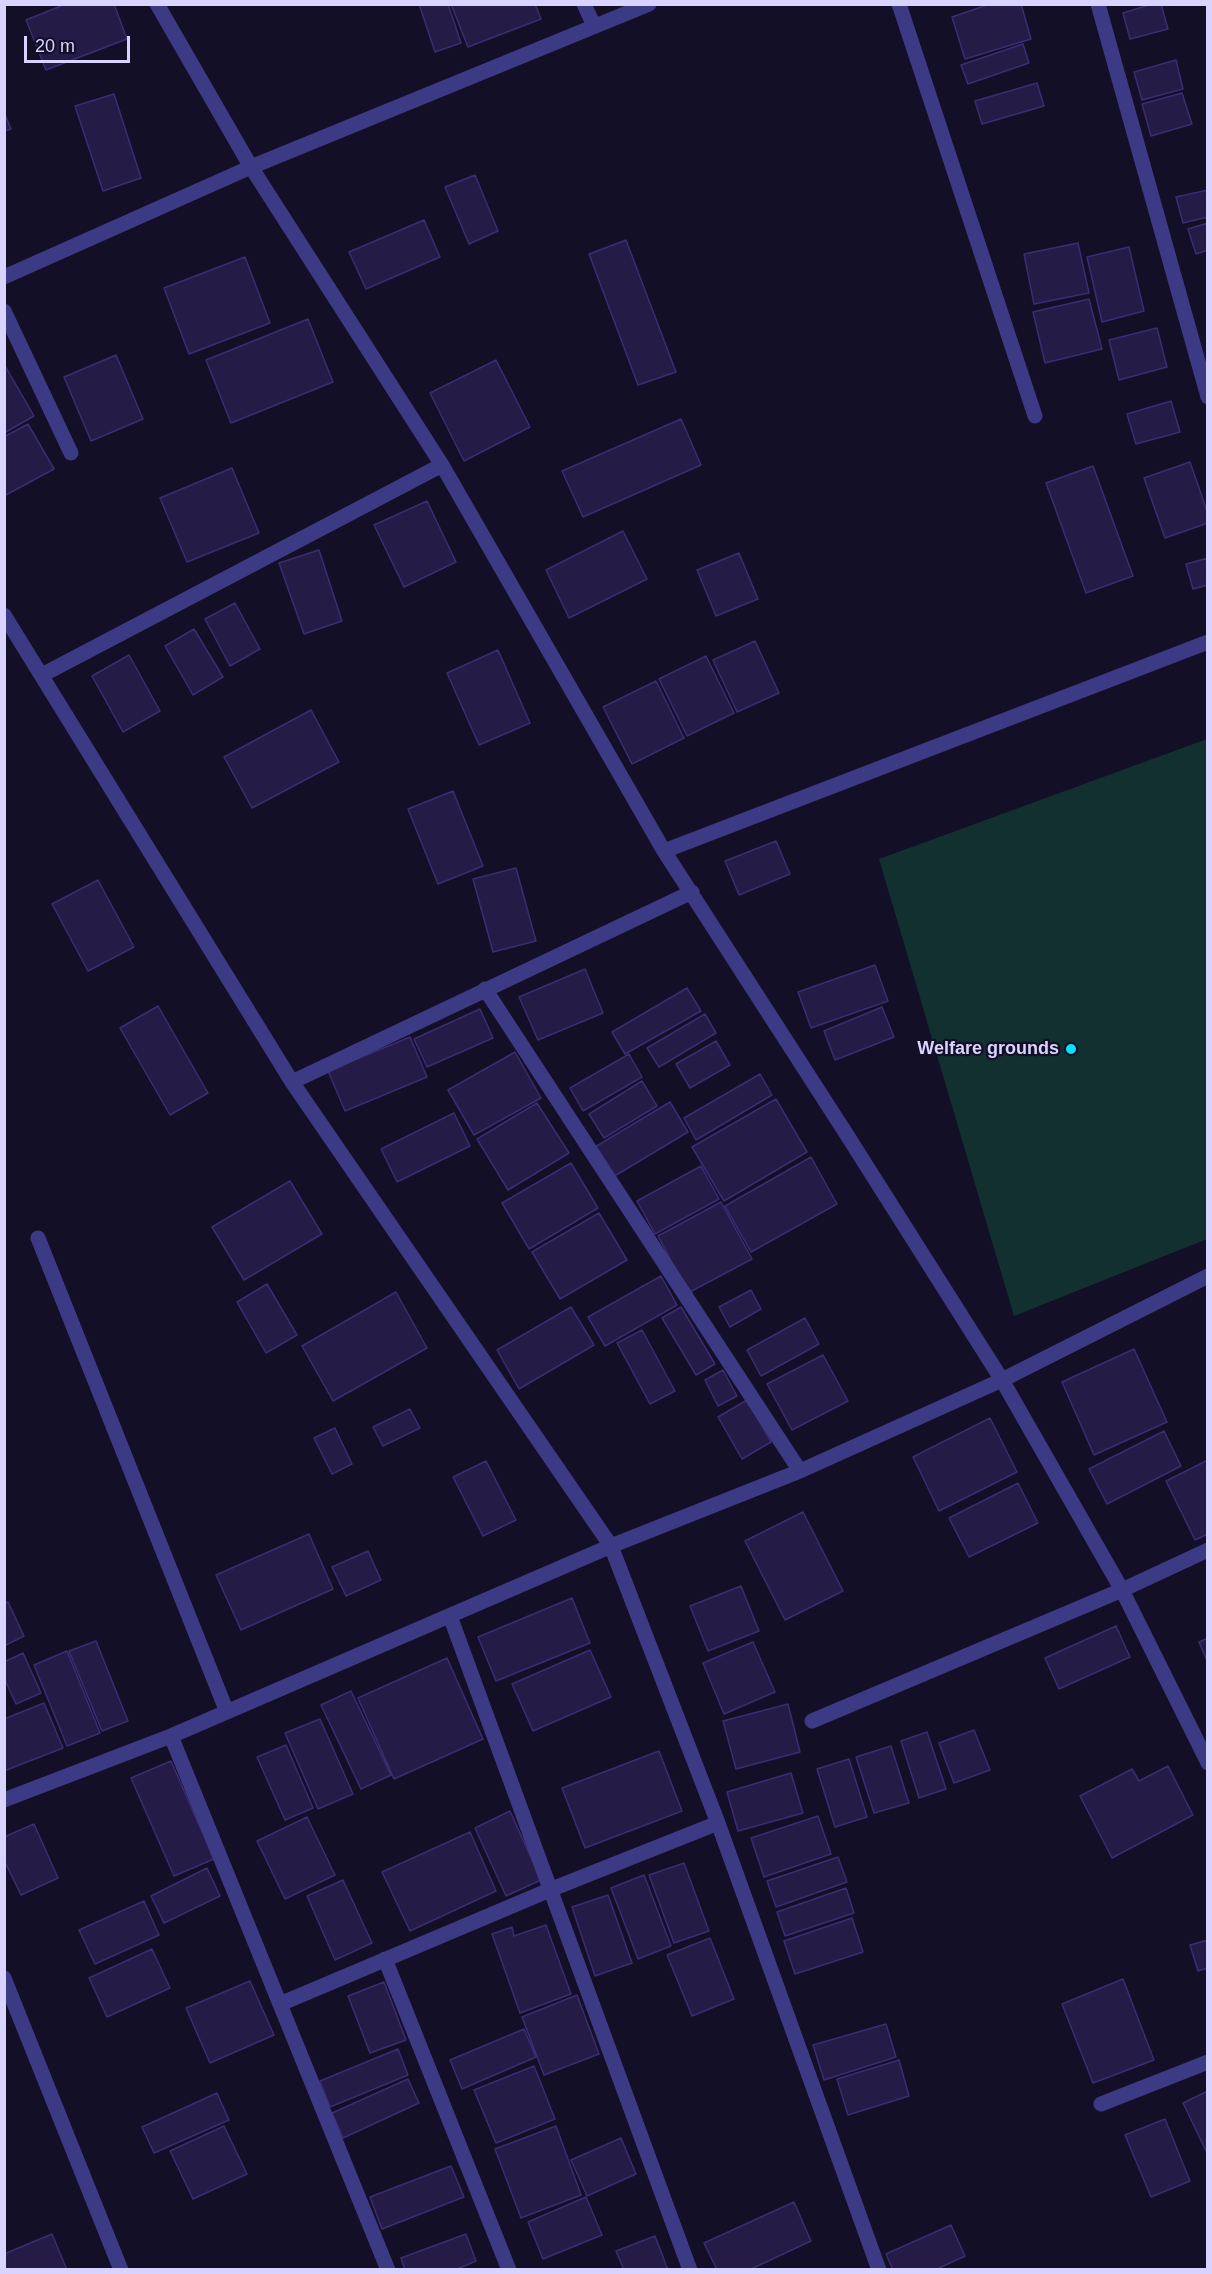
<!DOCTYPE html>
<style>
body{margin:0}
#map{position:relative;width:1212px;height:2274px;overflow:hidden;background:#130f26;font-family:Arial,sans-serif}
canvas{display:block}
.frame{position:absolute;inset:0;border:6px solid #d9d4ff;pointer-events:none}
.scale{position:absolute;left:24px;top:36px;width:106px;height:27px;box-sizing:border-box;border:3px solid #d9d4ff;border-top:0;padding-left:8px;font-size:18px;line-height:21px;white-space:nowrap;color:#d9d4ff;-webkit-text-stroke:4px #130f26;paint-order:stroke}
</style>
<div id="map">
<canvas width="1212" height="2274"></canvas>
<div class="frame"></div>
<div class="scale">20 m</div>
</div>
<script>
const ctx = document.querySelector('canvas').getContext('2d');
ctx.lineJoin = 'round';
function paint(path, color) {
  ctx.fillStyle = color;
  ctx.fill(path, 'evenodd');
}
function shape(rows) {
  const path = new Path2D();
  for (const r of rows) {
    path.moveTo(r[0], r[1]);
    for (let i = 2; i < r.length; i += 2) path.lineTo(r[i], r[i + 1]);
  }
  return path;
}
function trace(path, color, width, dash) {
  ctx.strokeStyle = color;
  ctx.lineWidth = width;
  ctx.lineCap = dash ? 'butt' : 'round';
  ctx.setLineDash(dash || []);
  ctx.stroke(path);
}
function label(font, color, halo, rows, align = 'center') {
  ctx.font = font + ' Arial,sans-serif';
  ctx.lineWidth = 4.5;
  ctx.setLineDash([]);
  ctx.textBaseline = 'middle';
  ctx.strokeStyle = halo;
  ctx.fillStyle = color;
  for (const [text, x, y, turn = 0] of rows) {
    ctx.save();
    ctx.translate(x, y);
    ctx.rotate((+turn || 0) * Math.PI / 180);
    ctx.textAlign = isNaN(turn) ? turn : align;
    if (halo) ctx.strokeText(text, 0, 0);
    ctx.fillText(text, 0, 0);
    ctx.restore();
  }
}
const green = shape([
 [1207,739,1207,1239,1014,1316,879,859]
]);
const building = shape([
 [66,4,114,4,127,39,46,70,26,20,66,4],
 [419,4,448,4,461,43,435,52,419,4],
 [451,4,535,4,541,19,468,47,451,4],
 [990,4,1021,4,1031,39,965,59,952,17,990,4],
 [1152,4,1161,4,1168,29,1130,39,1123,13,1152,4],
 [1023,44,1029,63,968,84,961,65,1023,44],
 [1176,60,1183,89,1142,100,1134,72,1176,60],
 [1037,83,1044,106,982,124,975,101,1037,83],
 [1182,93,1192,124,1151,136,1142,104,1182,93],
 [114,94,141,178,103,191,75,106,114,94],
 [4,112,11,129,4,131,4,112],
 [475,175,498,231,469,244,445,187,475,175],
 [1208,190,1208,217,1183,223,1176,197,1208,190],
 [424,220,440,257,366,289,349,252,424,220],
 [1208,223,1208,250,1196,254,1188,229,1208,223],
 [626,240,676,372,638,385,589,254,626,240],
 [1078,243,1089,293,1034,304,1024,254,1078,243],
 [1129,247,1144,311,1102,322,1087,257,1129,247],
 [245,257,270,323,189,354,164,288,245,257],
 [1089,299,1102,349,1045,363,1033,312,1089,299],
 [308,319,333,382,231,423,206,360,308,319],
 [1157,328,1167,367,1119,380,1109,340,1157,328],
 [116,355,143,419,91,441,64,377,116,355],
 [496,360,530,427,464,461,430,393,496,360],
 [4,364,34,416,4,433,4,364],
 [1171,401,1180,432,1136,444,1127,414,1171,401],
 [681,419,701,465,583,517,562,471,681,419],
 [28,424,54,469,4,496,4,437,28,424],
 [1190,462,1208,514,1208,523,1165,538,1144,478,1190,462],
 [1093,466,1133,576,1086,593,1046,483,1093,466],
 [232,468,259,533,187,562,160,498,232,468],
 [427,501,456,562,404,587,374,525,427,501],
 [623,531,647,579,569,618,546,570,623,531],
 [319,550,342,621,304,634,279,563,319,550],
 [739,553,758,599,716,616,697,570,739,553],
 [1208,558,1208,585,1193,589,1186,564,1208,558],
 [235,603,260,649,230,666,205,619,235,603],
 [194,629,223,677,193,695,165,646,194,629],
 [755,641,779,693,737,712,713,660,755,641],
 [498,650,530,723,479,745,447,673,498,650],
 [129,655,160,711,123,732,92,676,129,655],
 [706,656,734,713,687,736,659,679,706,656],
 [656,681,684,738,632,764,603,707,656,681],
 [311,710,339,762,252,808,224,757,311,710],
 [453,791,483,866,438,884,408,809,453,791],
 [776,841,790,874,739,895,725,861,776,841],
 [516,868,536,941,493,952,473,879,516,868],
 [98,880,134,947,88,971,52,904,98,880],
 [875,965,888,1001,811,1028,798,992,875,965],
 [585,969,603,1013,538,1040,519,997,585,969],
 [687,988,701,1011,625,1054,612,1032,687,988],
 [158,1006,208,1093,170,1115,120,1028,158,1006],
 [882,1007,894,1037,835,1060,824,1031,882,1007],
 [480,1009,493,1038,427,1067,414,1039,480,1009],
 [705,1014,716,1033,659,1067,647,1048,705,1014],
 [410,1037,427,1077,345,1111,328,1071,410,1037],
 [716,1041,730,1065,690,1088,676,1064,716,1041],
 [515,1052,541,1098,474,1135,448,1090,515,1052],
 [629,1054,642,1077,583,1111,570,1088,629,1054],
 [760,1074,772,1095,696,1140,684,1118,760,1074],
 [642,1081,657,1106,604,1138,589,1114,642,1081],
 [776,1099,807,1152,724,1201,692,1147,776,1099],
 [670,1102,688,1132,613,1177,595,1147,670,1102],
 [537,1103,569,1153,508,1190,477,1139,537,1103],
 [454,1113,470,1146,397,1182,381,1149,454,1113],
 [811,1157,837,1204,751,1252,725,1206,811,1157],
 [571,1163,598,1208,529,1249,502,1203,571,1163],
 [701,1166,719,1199,655,1234,637,1201,701,1166],
 [290,1181,322,1234,244,1280,212,1227,290,1181],
 [721,1202,752,1259,688,1293,658,1236,721,1202],
 [599,1213,627,1260,560,1299,532,1252,599,1213],
 [661,1276,677,1305,605,1346,588,1317,661,1276],
 [267,1284,297,1335,266,1353,237,1302,267,1284],
 [751,1290,761,1309,730,1327,719,1307,751,1290],
 [396,1292,427,1348,333,1401,302,1346,396,1292],
 [571,1307,594,1345,519,1389,497,1350,571,1307],
 [681,1307,715,1364,696,1375,662,1318,681,1307],
 [805,1318,819,1344,761,1376,747,1350,805,1318],
 [642,1330,675,1391,650,1404,617,1343,642,1330],
 [1134,1349,1167,1422,1094,1455,1062,1382,1134,1349],
 [823,1355,848,1401,792,1430,767,1384,823,1355],
 [723,1370,737,1396,718,1406,705,1380,723,1370],
 [747,1400,771,1442,742,1459,718,1417,747,1400],
 [410,1409,420,1428,383,1446,373,1427,410,1409],
 [990,1418,1017,1472,939,1511,913,1457,990,1418],
 [335,1428,352,1464,332,1474,314,1438,335,1428],
 [1164,1431,1181,1466,1107,1504,1089,1469,1164,1431],
 [1208,1460,1208,1534,1195,1540,1166,1481,1208,1460],
 [486,1461,516,1520,483,1536,453,1477,486,1461],
 [1018,1483,1038,1523,969,1557,949,1518,1018,1483],
 [803,1512,843,1591,785,1620,745,1541,803,1512],
 [309,1534,333,1589,241,1630,216,1575,309,1534],
 [368,1551,381,1580,346,1596,332,1567,368,1551],
 [741,1586,759,1631,708,1651,690,1606,741,1586],
 [572,1598,590,1643,496,1681,478,1637,572,1598],
 [8,1602,24,1636,4,1646,4,1604,8,1602],
 [1116,1626,1130,1657,1059,1689,1045,1658,1116,1626],
 [1208,1638,1208,1663,1199,1642,1208,1638],
 [96,1641,128,1721,102,1731,69,1651,96,1641],
 [753,1642,775,1692,724,1714,703,1663,753,1642],
 [590,1650,611,1697,533,1731,512,1684,590,1650],
 [67,1651,100,1733,67,1746,34,1665,67,1651],
 [23,1653,41,1693,16,1704,4,1678,4,1662,23,1653],
 [447,1658,483,1739,394,1779,358,1698,447,1658],
 [351,1691,391,1775,361,1789,321,1705,351,1691],
 [44,1703,63,1748,4,1771,4,1719,44,1703],
 [788,1704,800,1752,736,1769,723,1721,788,1704],
 [320,1719,353,1794,318,1809,285,1733,320,1719],
 [974,1730,990,1770,954,1783,939,1743,974,1730],
 [927,1732,946,1789,919,1798,901,1741,927,1732],
 [286,1745,313,1808,285,1820,257,1757,286,1745],
 [891,1746,909,1803,874,1813,856,1757,891,1746],
 [659,1751,682,1811,585,1848,562,1788,659,1751],
 [849,1759,867,1817,835,1827,817,1769,849,1759],
 [171,1761,214,1859,174,1876,131,1778,171,1761],
 [1168,1766,1193,1815,1112,1858,1080,1796,1132,1769,1139,1781,1168,1766],
 [791,1773,803,1813,738,1831,727,1792,791,1773],
 [510,1811,541,1880,506,1896,475,1828,510,1811],
 [818,1816,831,1854,764,1877,751,1838,818,1816],
 [307,1817,335,1875,285,1899,257,1841,307,1817],
 [34,1824,58,1878,21,1895,4,1860,4,1837,34,1824],
 [470,1832,496,1891,410,1931,382,1872,470,1832],
 [838,1857,847,1882,776,1907,767,1881,838,1857],
 [684,1863,709,1931,674,1943,649,1875,684,1863],
 [207,1868,220,1896,164,1923,151,1896,207,1868],
 [644,1875,671,1946,638,1959,611,1888,644,1875],
 [343,1880,372,1943,335,1960,307,1896,343,1880],
 [846,1888,854,1913,785,1936,777,1912,846,1888],
 [608,1895,632,1963,595,1976,572,1907,608,1895],
 [144,1901,159,1935,95,1964,79,1930,144,1901],
 [852,1918,863,1952,795,1974,784,1941,852,1918],
 [546,1925,571,1994,520,2013,492,1934,512,1927,514,1936,546,1925],
 [710,1938,734,1999,692,2016,667,1955,710,1938],
 [1208,1940,1208,1968,1198,1971,1190,1945,1208,1940],
 [152,1949,170,1988,107,2017,89,1978,152,1949],
 [1123,1979,1154,2060,1093,2083,1062,2004,1123,1979],
 [250,1981,274,2035,210,2063,186,2008,250,1981],
 [384,1982,406,2040,370,2053,348,1996,384,1982],
 [577,1995,599,2054,544,2075,522,2017,577,1995],
 [886,2024,896,2057,824,2080,813,2045,886,2024],
 [524,2029,536,2057,462,2089,450,2060,524,2029],
 [398,2049,408,2075,330,2107,320,2081,398,2049],
 [899,2060,909,2096,848,2115,837,2079,899,2060],
 [534,2066,555,2119,496,2143,474,2090,534,2066],
 [408,2079,419,2103,343,2138,332,2113,408,2079],
 [1208,2091,1208,2155,1183,2103,1208,2091],
 [217,2093,229,2120,154,2153,142,2127,217,2093],
 [1165,2119,1190,2181,1151,2197,1125,2135,1165,2119],
 [224,2126,247,2174,193,2199,170,2151,224,2126],
 [556,2126,581,2195,521,2218,495,2149,556,2126],
 [621,2138,636,2174,587,2196,571,2160,621,2138],
 [451,2166,464,2197,382,2229,370,2197,451,2166],
 [586,2197,602,2235,543,2259,528,2222,586,2197],
 [794,2202,811,2241,749,2270,717,2270,704,2243,794,2202],
 [951,2225,965,2256,935,2270,893,2270,886,2254,951,2225],
 [52,2234,67,2270,4,2270,4,2254,52,2234],
 [466,2234,476,2261,455,2270,405,2270,401,2258,466,2234],
 [655,2236,668,2270,624,2270,616,2251,655,2236]
]);
const minor = shape([
 [157,4,251,167,442,465,664,851,847,1135,1002,1380,1122,1590,1208,1763],
 [584,4,594,26],
 [899,4,1035,416],
 [1098,4,1208,397],
 [4,277,251,167,649,4],
 [4,311,71,453],
 [4,615,292,1082,611,1546,718,1823,879,2270],
 [42,675,442,465],
 [664,851,1208,642],
 [485,989,800,1471],
 [292,1082,692,892],
 [38,1238,227,1712],
 [450,1616,690,2270],
 [812,1721,1122,1590,1208,1550],
 [171,1736,388,2270],
 [4,1800,171,1736,611,1546,800,1471,1002,1380,1208,1276],
 [385,1959,509,2270],
 [4,1978,121,2270],
 [280,2004,552,1889,718,1823],
 [1101,2104,1208,2062]
]);
const markers = [
 [1071,1049,6,"#00e5ff"]
];
const poiNames = [
 ["Welfare grounds",1059,1049]
];
paint(green, '#12302f');
paint(building, '#241b47');
trace(building, '#3b2d73', 1.5);
trace(minor, '#3d3a85', 15);
for (const [x, y, r, color] of markers) {
  const dot = new Path2D();
  dot.arc(x, y, r, 0, 2 * Math.PI);
  ctx.fillStyle = color;
  ctx.fill(dot);
  trace(dot, '#130f26', 2);
}
label('bold 18px', '#d9d4ff', '#130f26', poiNames, 'right');
</script>
